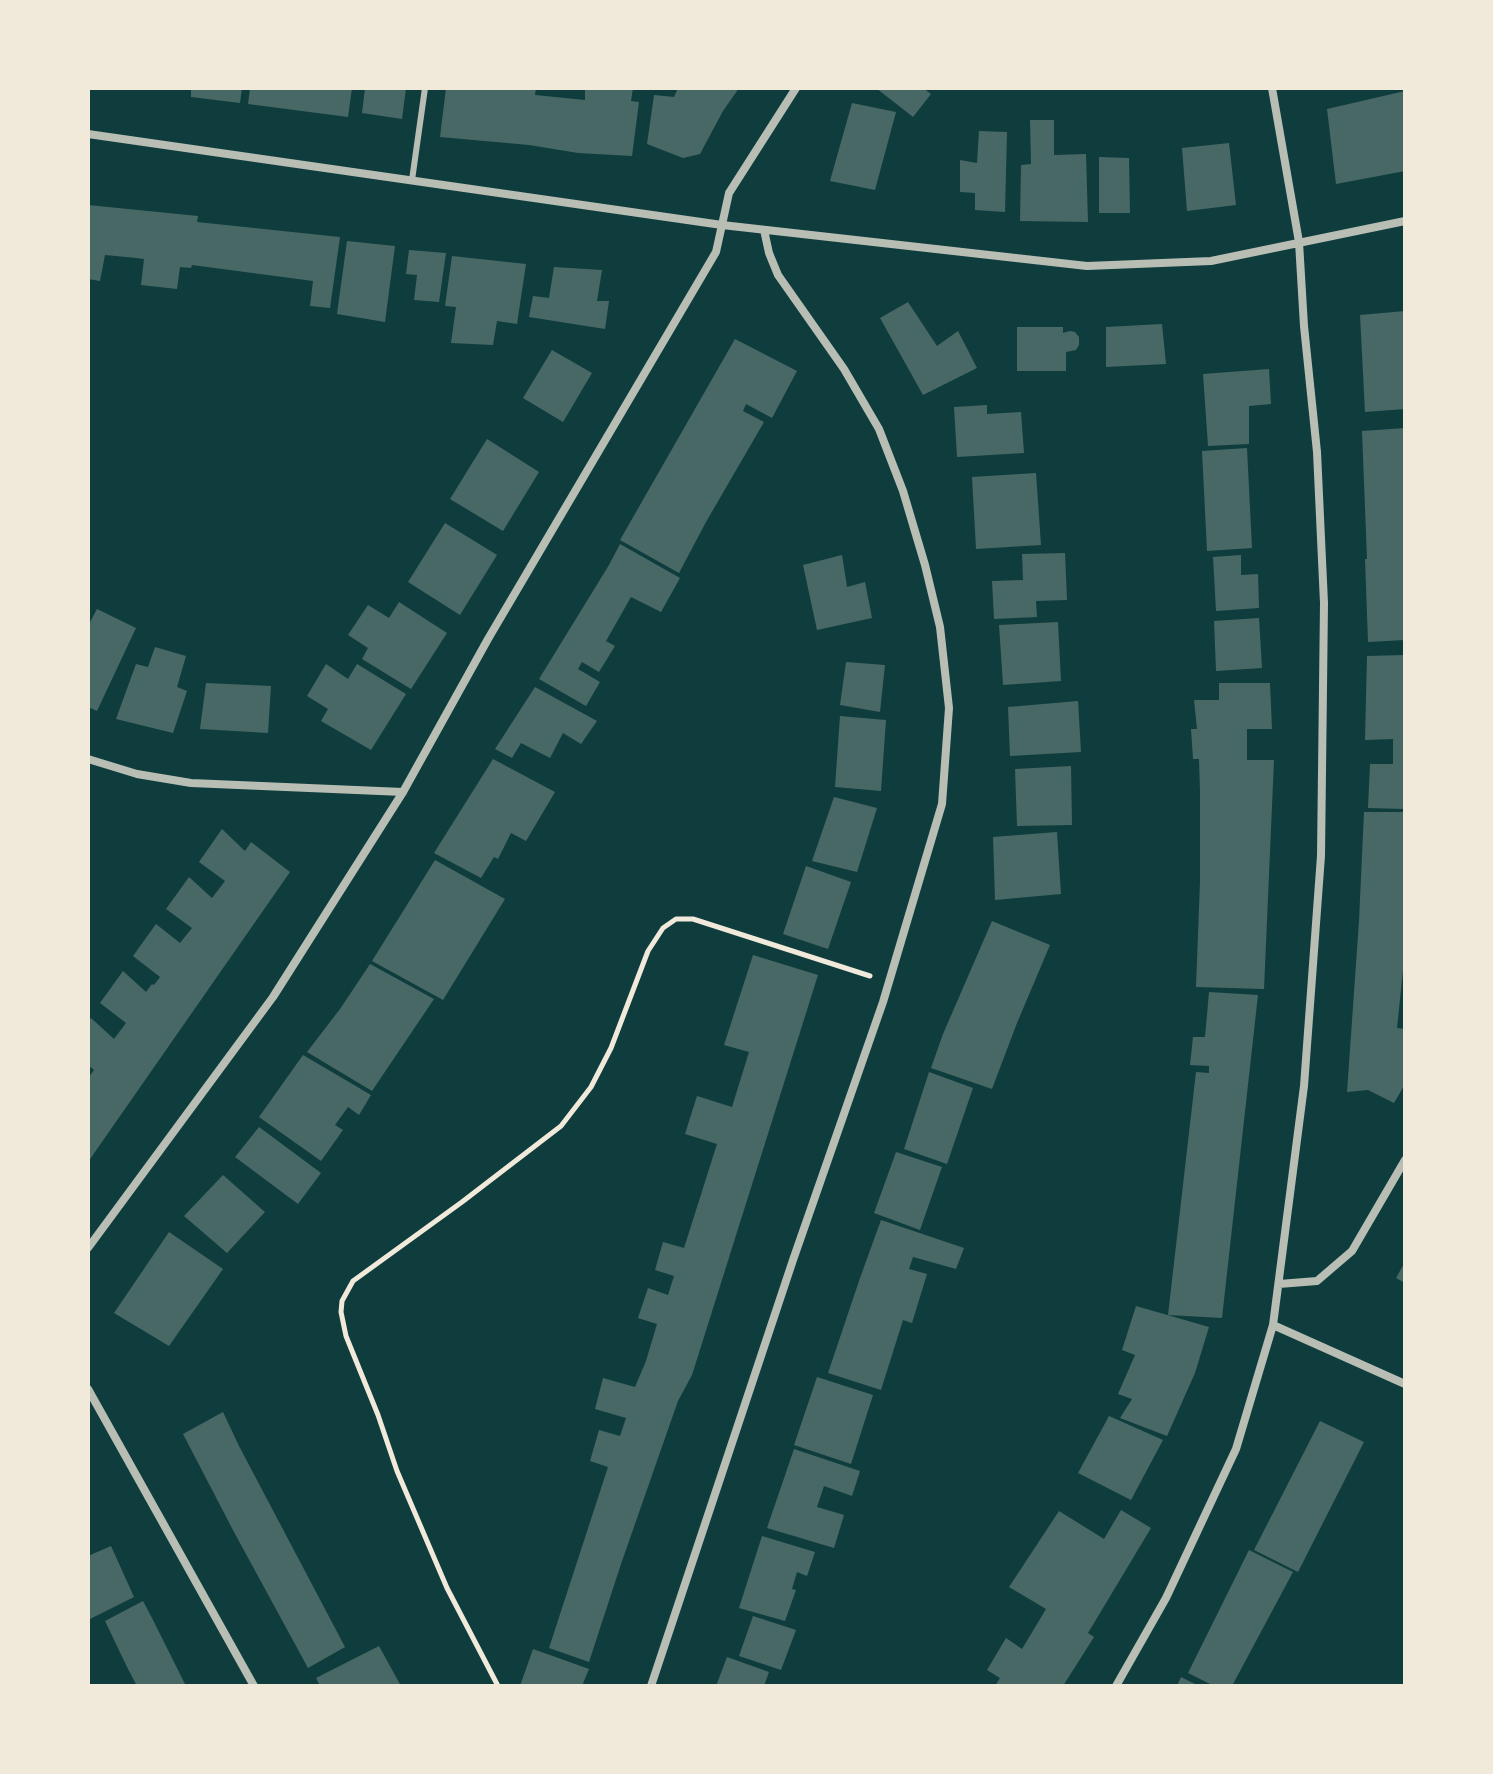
<!DOCTYPE html>
<style>
body{margin:0}
#map{position:relative;width:1493px;height:1774px;overflow:hidden;background:#0f3d3e;font-family:"Source Serif 4",serif}
canvas{display:block}
.frame{position:absolute;inset:0;border:90px solid #f1e9da;pointer-events:none}
</style>
<div id="map">
<canvas width="1493" height="1774"></canvas>
<div class="frame"></div>
</div>
<script>
const ctx = document.querySelector('canvas').getContext('2d');
ctx.lineJoin = 'round';
function paint(path, color) {
  ctx.fillStyle = color;
  ctx.fill(path, 'evenodd');
}
function shape(rows) {
  const path = new Path2D();
  for (const r of rows) {
    path.moveTo(r[0], r[1]);
    for (let i = 2; i < r.length; i += 2) path.lineTo(r[i], r[i + 1]);
  }
  return path;
}
function trace(path, color, width, dash) {
  ctx.strokeStyle = color;
  ctx.lineWidth = width;
  ctx.lineCap = dash ? 'butt' : 'round';
  ctx.setLineDash(dash || []);
  ctx.stroke(path);
}
const building = shape([
 [191,88,242,88,240,103,191,97],
 [250,88,352,88,348,117,248,104],
 [365,88,406,88,402,119,362,113],
 [446,88,536,88,535,95,585,100,585,89,633,88,631,101,639,102,632,156,578,153,529,145,440,137],
 [678,88,739,88,723,111,700,154,683,158,647,144,654,95,674,97],
 [876,88,923,88,931,94,913,117],
 [1405,91,1405,171,1336,184,1327,109],
 [852,103,896,112,875,190,830,181],
 [1030,120,1054,120,1054,155,1086,154,1088,222,1020,221,1021,165,1031,164],
 [979,131,1007,132,1005,212,975,210,975,193,960,192,960,160,977,163],
 [1229,143,1236,205,1187,211,1182,148],
 [1099,157,1129,158,1130,213,1099,213],
 [88,205,198,216,197,222,340,237,330,308,310,306,313,281,192,265,191,268,180,267,177,289,141,285,144,259,136,258,105,255,100,281,88,279],
 [347,241,395,246,385,322,337,314],
 [409,250,446,253,439,302,414,300,417,275,406,274],
 [452,256,526,264,517,324,497,321,493,345,451,343,456,307,445,306],
 [554,267,602,270,597,301,609,301,605,329,529,317,533,296,549,298],
 [908,302,937,346,958,331,977,368,923,395,880,318],
 [1405,311,1405,409,1365,412,1360,315],
 [1162,324,1166,364,1106,367,1106,327],
 [1017,327,1063,327,1063,333,1070,331,1075,332,1079,337,1079,345,1076,350,1066,352,1066,371,1017,371],
 [735,339,797,371,772,418,746,404,743,411,764,422,706,522,679,573,620,540],
 [552,350,592,373,563,422,523,398],
 [1269,369,1271,404,1249,406,1249,444,1208,446,1203,374],
 [987,405,987,414,1021,412,1024,453,957,457,954,407],
 [1405,428,1405,640,1368,642,1365,559,1367,559,1362,431],
 [487,439,539,472,503,531,450,499],
 [1247,448,1252,548,1207,551,1202,451],
 [1036,473,1041,545,976,549,972,477],
 [445,523,497,555,460,615,408,582],
 [620,544,680,578,661,612,631,597,606,641,615,646,599,672,582,662,578,669,600,682,586,706,539,679,609,565],
 [1065,553,1067,600,1036,601,1037,617,994,619,992,581,1023,580,1022,554],
 [842,555,847,587,865,582,872,618,817,630,803,565],
 [1241,555,1241,575,1258,574,1259,608,1216,611,1213,557],
 [399,602,447,633,411,689,362,659,368,648,348,635,368,605,389,618],
 [97,609,136,628,97,711,88,707,88,626],
 [1259,618,1262,668,1216,671,1214,621],
 [1058,622,1061,681,1003,685,999,625],
 [155,647,186,656,177,687,187,691,173,733,116,719,136,664,148,667],
 [1405,655,1405,809,1368,808,1370,764,1393,764,1393,739,1365,740,1367,656],
 [846,662,885,665,880,712,840,705],
 [326,664,348,679,357,664,406,694,371,750,321,721,328,709,307,696],
 [206,683,271,686,268,733,200,729],
 [1219,683,1270,683,1272,729,1247,729,1247,760,1274,760,1264,989,1196,987,1200,882,1200,792,1199,759,1193,759,1191,729,1197,729,1194,700,1219,700],
 [535,687,597,721,581,744,563,733,550,758,521,743,512,758,495,749],
 [1078,701,1081,752,1010,756,1008,707],
 [840,716,886,720,881,791,835,787],
 [493,759,555,792,526,841,511,833,498,859,494,857,481,878,434,853],
 [1071,766,1072,825,1017,826,1015,769],
 [834,797,877,808,857,872,812,861],
 [1364,812,1405,812,1405,951,1397,1028,1405,1029,1405,1084,1394,1103,1368,1090,1347,1092,1359,921],
 [222,829,245,851,251,842,290,872,88,1162,88,1078,94,1070,88,1065,88,1022,91,1018,114,1039,126,1023,100,1003,123,971,146,992,152,984,154,985,160,977,133,956,156,924,180,943,192,928,166,909,189,877,212,898,225,881,199,862],
 [1057,832,1061,894,995,900,993,837],
 [435,860,505,899,443,1000,372,961],
 [806,866,851,882,828,949,783,934],
 [992,921,1050,945,1017,1023,992,1089,931,1068,943,1034],
 [753,955,818,975,692,1375,678,1401,672,1418,621,1564,589,1662,549,1648,608,1467,590,1461,599,1430,620,1436,626,1418,595,1409,603,1378,635,1387,646,1361,657,1324,638,1318,648,1288,668,1295,674,1276,655,1270,663,1242,684,1248,717,1144,685,1134,697,1096,732,1107,749,1052,724,1045],
 [370,964,434,999,372,1091,307,1052,340,1009],
 [1209,992,1258,995,1222,1318,1168,1315,1196,1072,1209,1073,1209,1066,1190,1065,1193,1037,1205,1037],
 [303,1055,371,1095,359,1115,348,1107,335,1125,343,1130,321,1161,259,1117],
 [929,1072,973,1088,947,1164,904,1149],
 [259,1127,321,1173,298,1204,235,1157],
 [896,1152,942,1167,920,1230,874,1213],
 [223,1175,265,1212,227,1253,184,1216],
 [881,1220,964,1248,956,1269,913,1257,909,1269,927,1274,912,1323,903,1320,881,1390,828,1373,860,1278],
 [169,1232,223,1269,169,1346,114,1313],
 [1405,1262,1405,1283,1396,1278],
 [1136,1306,1209,1327,1195,1373,1167,1436,1120,1418,1132,1399,1118,1394,1135,1355,1122,1350],
 [817,1377,873,1395,851,1464,794,1445],
 [223,1412,239,1446,345,1647,308,1668,234,1532,183,1434],
 [1109,1416,1163,1440,1131,1500,1078,1473],
 [1320,1421,1364,1442,1298,1572,1254,1550],
 [794,1449,860,1471,852,1496,824,1486,817,1507,844,1515,834,1548,767,1528],
 [1121,1510,1151,1528,1088,1633,1094,1637,1063,1686,995,1686,1000,1678,987,1670,1006,1638,1022,1649,1046,1609,1009,1587,1059,1511,1104,1539],
 [762,1536,815,1552,807,1576,797,1572,792,1589,796,1590,785,1621,739,1608],
 [111,1546,134,1597,88,1620,88,1556],
 [1249,1550,1293,1572,1232,1686,1214,1686,1188,1673],
 [143,1601,152,1618,186,1686,137,1686,128,1669,105,1621],
 [753,1616,796,1630,781,1670,739,1656],
 [379,1646,401,1686,320,1686,316,1678],
 [533,1649,589,1669,582,1686,520,1686],
 [727,1657,769,1672,764,1686,716,1686],
 [1181,1677,1199,1686,1177,1686]
]);
const path = shape([
 [498,1686,447,1588,397,1471,378,1415,346,1336,341,1312,342,1301,353,1281,462,1202,561,1126,591,1087,611,1048,648,951,663,928,676,919,693,919,870,976]
]);
const service = shape([
 [412,180,425,88]
]);
const minor = shape([
 [88,134,722,225,1087,266,1211,261,1405,221],
 [88,759,137,774,191,783,403,792],
 [88,1248,273,997,403,792,488,639,716,252,729,193,796,88],
 [1279,1284,1317,1281,1352,1251,1405,1160],
 [1273,1325,1405,1384],
 [88,1389,254,1686],
 [651,1686,793,1260,883,1002,942,804,949,708,940,627,925,565,903,491,879,429,844,369,778,275,769,253,764,230],
 [1116,1686,1166,1598,1236,1449,1273,1325,1304,1086,1321,856,1324,603,1317,452,1304,326,1299,242,1272,88]
]);
paint(building, '#486865');
trace(path, '#f1e9da', 5);
trace(service, '#b8beb3', 6);
trace(minor, '#b8beb3', 8);
</script>
